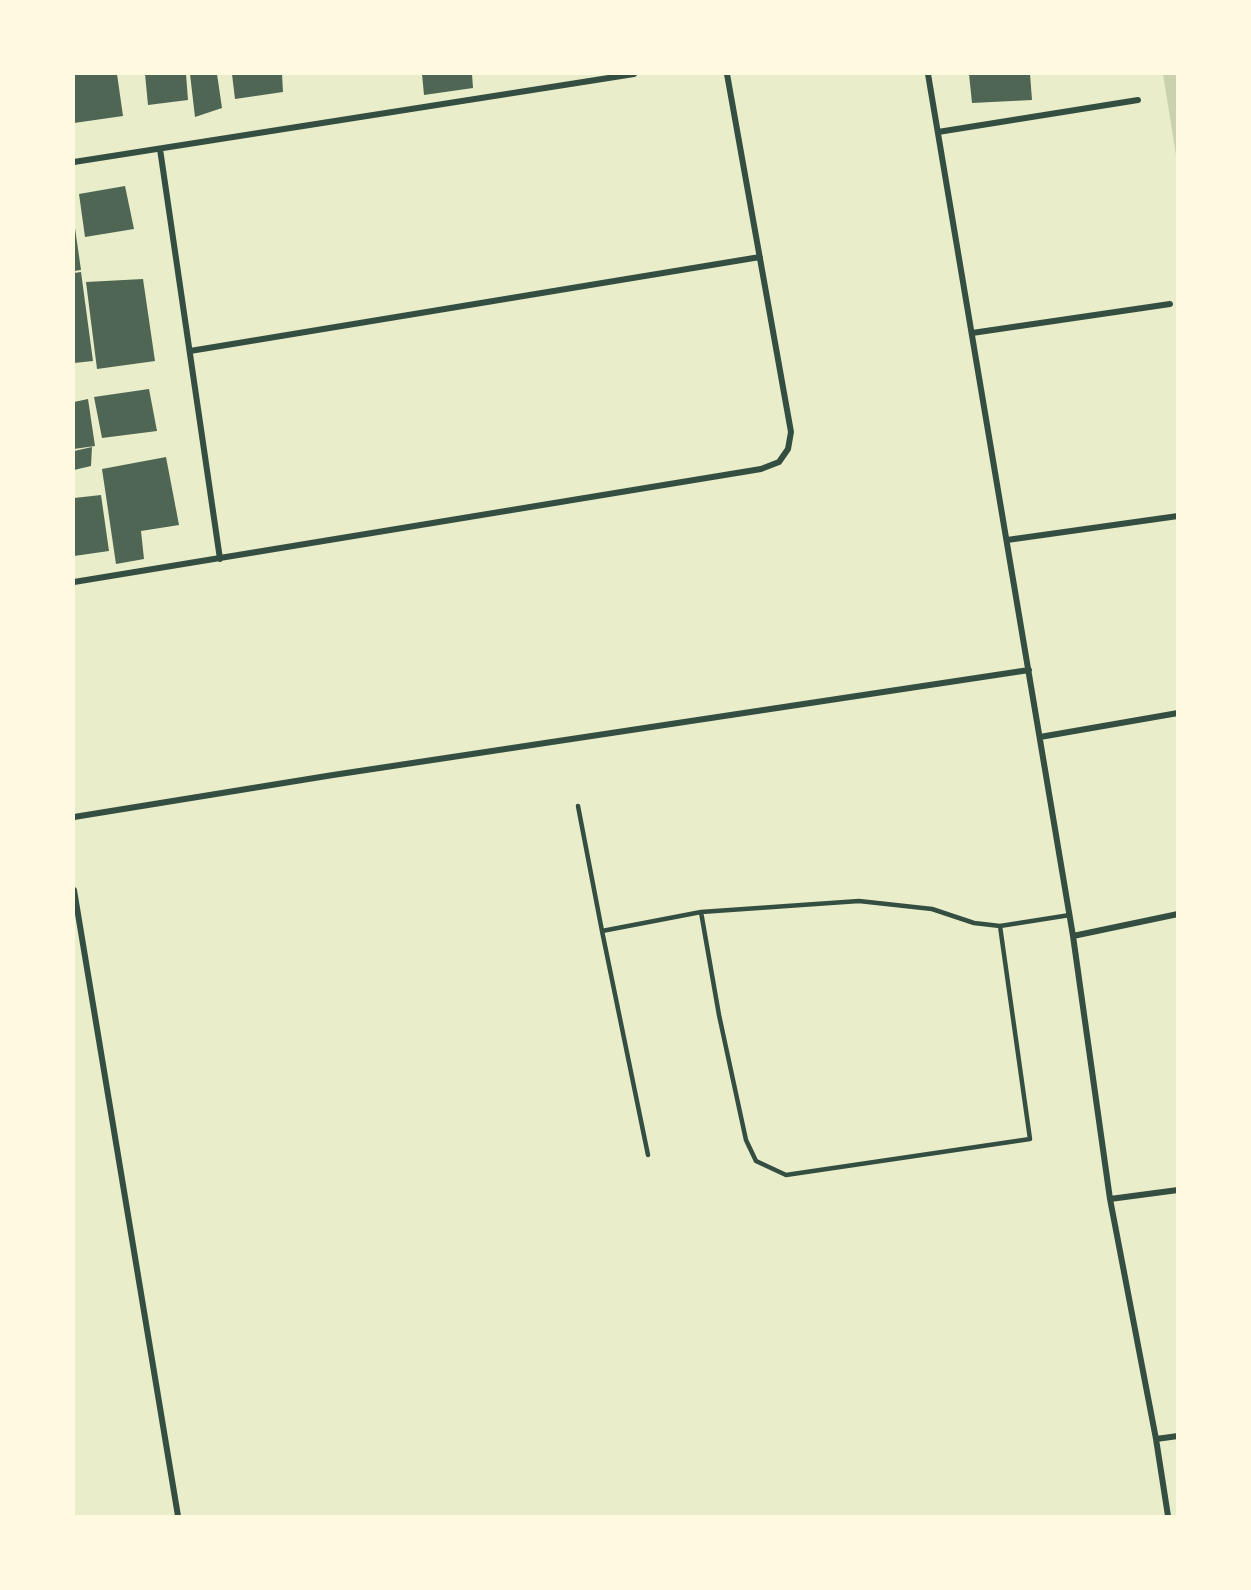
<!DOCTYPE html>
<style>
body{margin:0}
#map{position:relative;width:1251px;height:1590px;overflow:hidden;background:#e9edc9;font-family:Arial,sans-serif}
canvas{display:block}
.frame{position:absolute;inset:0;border:75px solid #fefae0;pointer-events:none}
</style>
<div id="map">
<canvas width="1251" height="1590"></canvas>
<div class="frame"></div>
</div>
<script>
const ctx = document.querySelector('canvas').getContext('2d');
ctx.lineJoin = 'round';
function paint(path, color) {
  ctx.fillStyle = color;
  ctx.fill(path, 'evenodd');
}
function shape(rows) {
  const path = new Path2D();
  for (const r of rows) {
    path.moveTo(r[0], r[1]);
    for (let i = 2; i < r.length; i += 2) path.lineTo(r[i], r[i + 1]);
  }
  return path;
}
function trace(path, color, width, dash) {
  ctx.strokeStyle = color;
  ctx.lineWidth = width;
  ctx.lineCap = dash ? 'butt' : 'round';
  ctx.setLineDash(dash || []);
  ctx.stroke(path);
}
const green = shape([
 [1163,74,1177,74,1177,155,1176,155]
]);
const building = shape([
 [74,74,117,74,123,116,74,123],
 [145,74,186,74,188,100,148,105],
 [190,74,217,74,222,108,195,117],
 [232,74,282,74,283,92,235,99],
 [422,74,472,74,473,88,424,95],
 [969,74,1030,74,1032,100,972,103],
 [125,186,134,229,85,237,79,194],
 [74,221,81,270,74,271],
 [81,272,93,361,74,363,74,273],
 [143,279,155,361,97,369,86,282],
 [149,389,157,431,102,438,94,397],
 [88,399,95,446,74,449,74,402],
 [92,447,91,466,74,470,74,451],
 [166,457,179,525,141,531,144,559,116,564,102,469],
 [101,495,109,551,74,556,74,498]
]);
const service = shape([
 [578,806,602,931],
 [701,912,719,1015,746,1140,756,1161,786,1175,1030,1139,1000,926],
 [648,1155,602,931,701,912,859,901,932,909,974,923,1000,926,1070,915]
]);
const minor = shape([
 [928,74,1073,936,1110,1199,1156,1439,1168,1516],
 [938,132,1138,100],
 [160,149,220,559],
 [74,162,634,74],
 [972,333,1170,304],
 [190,351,760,257],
 [1007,540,1178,516],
 [74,582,761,469,779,462,788,449,791,432,727,74],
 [1040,737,1178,713],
 [74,817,333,775,1029,670],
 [74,890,178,1516],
 [1073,936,1178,914],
 [1110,1199,1178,1190],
 [1156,1439,1178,1436]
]);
paint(green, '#cad2ad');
paint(building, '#4f6655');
trace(service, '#344e41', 4.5);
trace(minor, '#344e41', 6);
</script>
